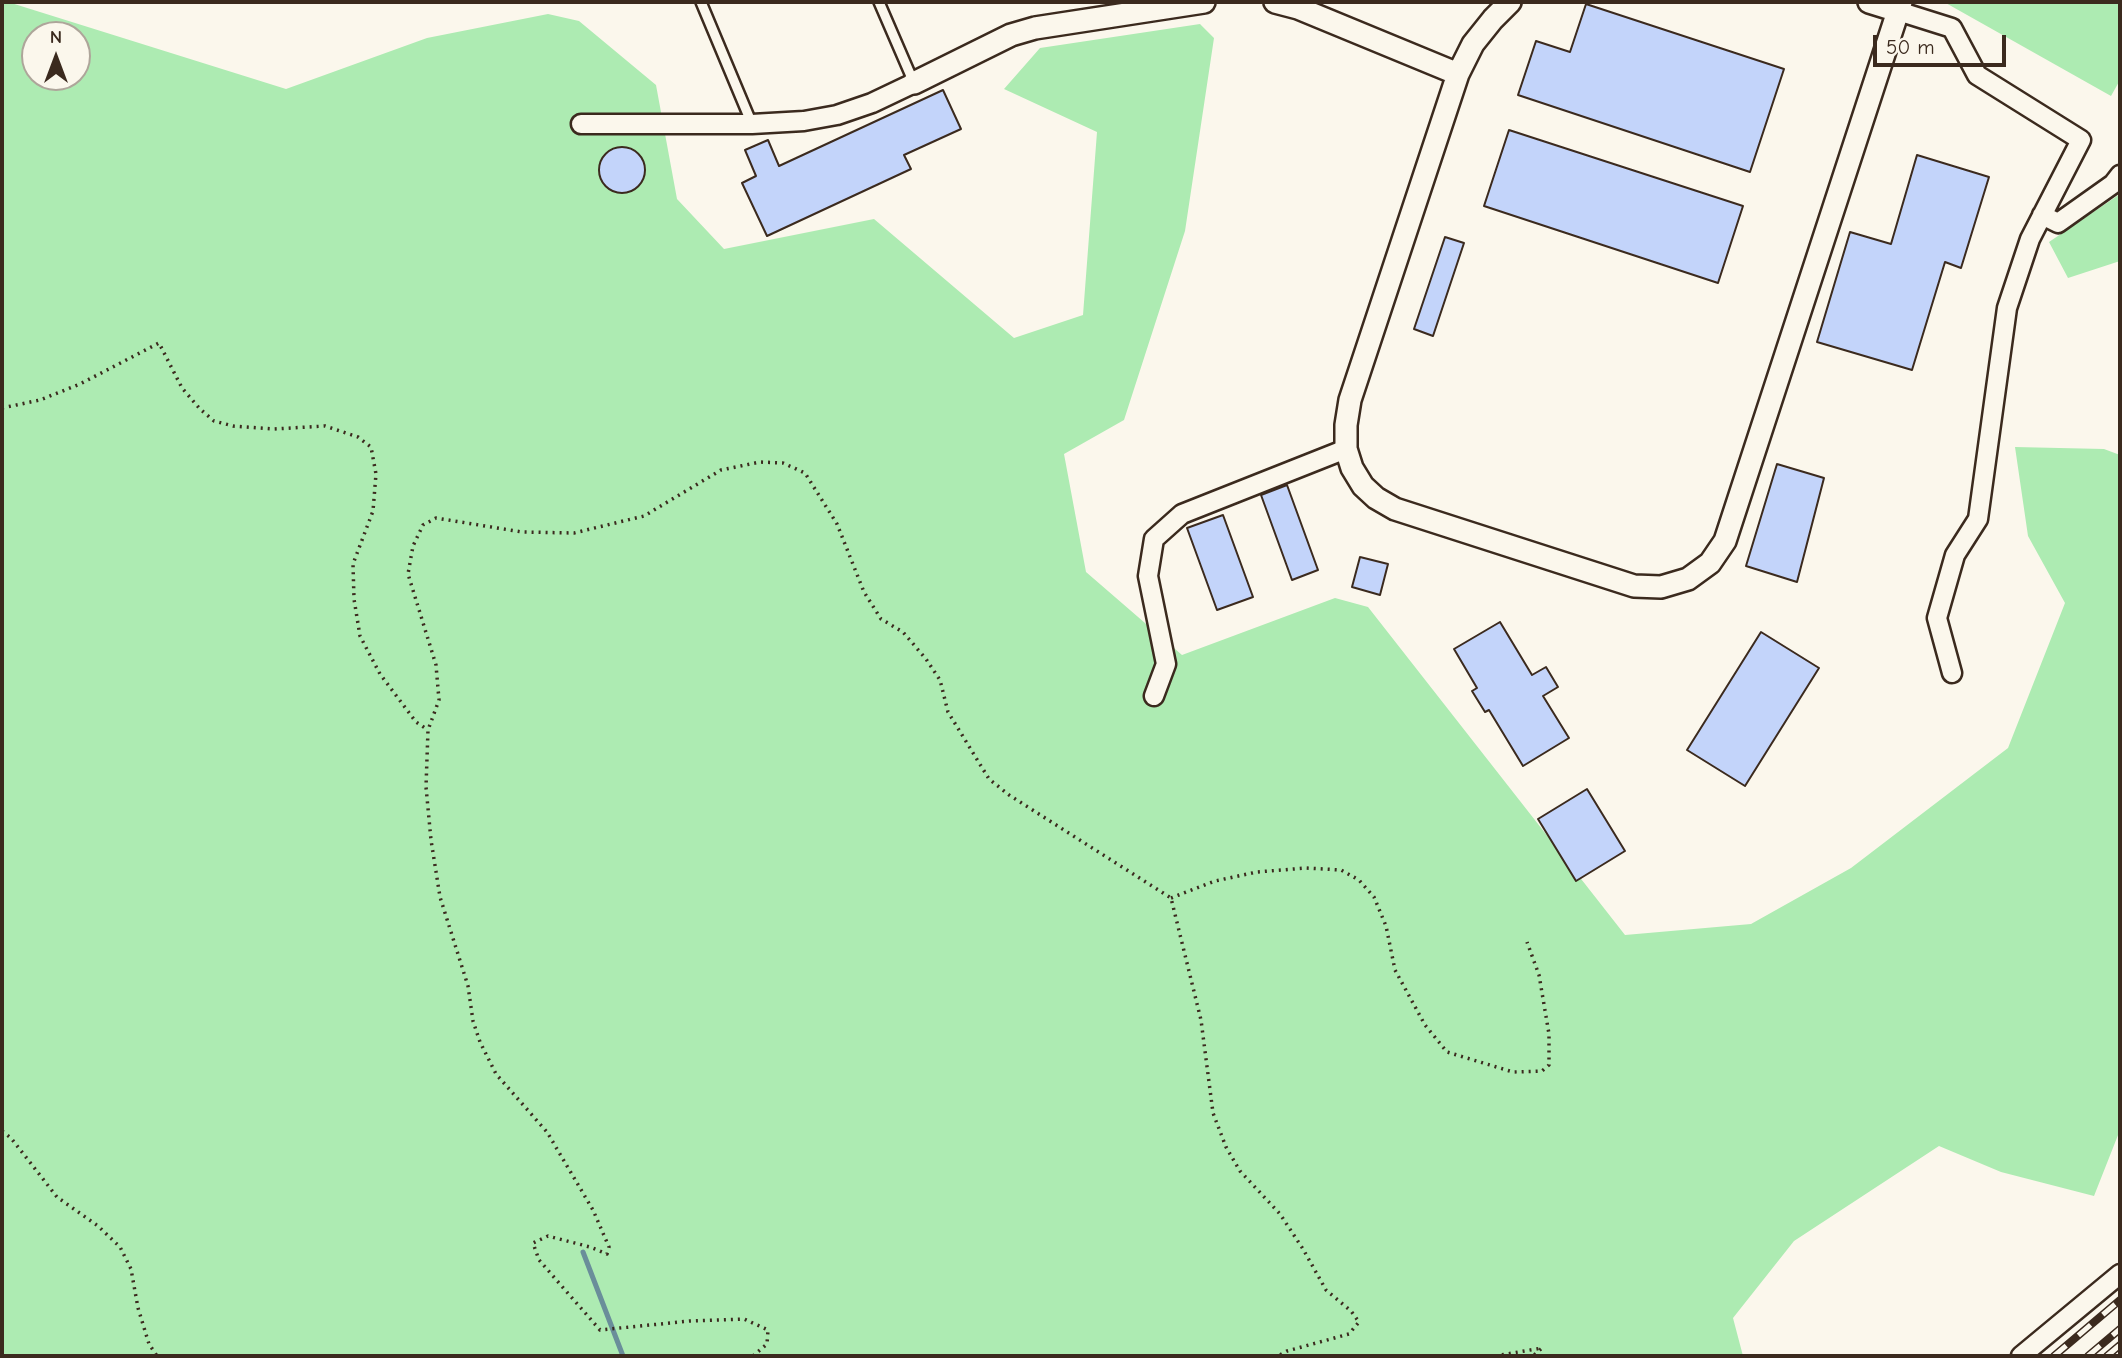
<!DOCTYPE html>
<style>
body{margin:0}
#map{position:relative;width:2122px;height:1358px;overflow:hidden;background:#fbf7ec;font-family:"Comic Neue",sans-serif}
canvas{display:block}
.frame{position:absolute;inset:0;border:4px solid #3b2a1e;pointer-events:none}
.north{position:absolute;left:21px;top:21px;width:70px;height:70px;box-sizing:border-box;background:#fbf7ec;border:2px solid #aea59a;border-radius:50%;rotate:0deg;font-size:19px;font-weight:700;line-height:28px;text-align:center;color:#3b2a1e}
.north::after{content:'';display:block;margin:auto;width:24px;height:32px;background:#3b2a1e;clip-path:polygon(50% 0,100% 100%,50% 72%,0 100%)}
.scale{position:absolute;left:1873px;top:35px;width:133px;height:32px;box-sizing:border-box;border:4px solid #3b2a1e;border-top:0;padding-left:9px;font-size:21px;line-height:24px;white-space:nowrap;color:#3b2a1e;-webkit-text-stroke:5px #fbf7ec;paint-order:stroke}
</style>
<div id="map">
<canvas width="2122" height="1358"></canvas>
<div class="frame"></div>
<div class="north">N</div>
<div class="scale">50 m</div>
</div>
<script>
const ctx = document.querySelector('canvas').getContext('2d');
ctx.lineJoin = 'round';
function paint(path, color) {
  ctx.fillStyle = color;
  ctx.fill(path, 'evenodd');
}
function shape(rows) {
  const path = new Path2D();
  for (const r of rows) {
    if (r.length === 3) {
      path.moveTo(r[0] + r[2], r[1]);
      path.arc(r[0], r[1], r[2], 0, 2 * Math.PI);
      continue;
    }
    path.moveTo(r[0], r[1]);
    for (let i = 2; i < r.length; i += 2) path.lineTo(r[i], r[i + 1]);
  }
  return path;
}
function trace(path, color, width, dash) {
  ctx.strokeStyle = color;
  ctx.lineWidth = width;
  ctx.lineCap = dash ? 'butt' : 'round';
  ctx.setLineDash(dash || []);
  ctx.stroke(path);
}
const green = shape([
 [2,2,8,2,286,89,427,38,548,14,579,21,656,85,677,199,724,249,874,219,1014,338,1083,315,1097,132,1004,89,1040,48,1200,24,1214,38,1185,231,1124,420,1064,454,1086,572,1182,655,1335,598,1368,607,1625,935,1751,924,1851,868,2008,748,2065,603,2028,536,2015,447,2104,449,2120,455,2120,1130,2094,1196,2001,1172,1939,1146,1794,1241,1733,1318,1743,1356,2,1356],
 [35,35,77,35,77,77,35,77],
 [1944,2,2120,2,2120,80,2111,96],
 [2120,194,2120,261,2068,278,2049,242]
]);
const stream = shape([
 [583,1252,623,1356]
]);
const building = shape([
 [1586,4,1784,69,1750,172,1518,95,1536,41,1570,52,1586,4],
 [943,90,961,129,904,155,911,169,767,236,742,183,756,176,745,150,768,140,779,166,943,90],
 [1509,130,1743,206,1718,283,1484,206,1509,130],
 [622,170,23],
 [1917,155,1989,177,1961,268,1945,262,1912,370,1817,342,1850,232,1891,244,1917,155],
 [1445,237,1464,243,1433,336,1414,329,1445,237],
 [1777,464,1824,478,1797,582,1746,566,1777,464],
 [1287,485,1318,570,1292,580,1261,495,1287,485],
 [1223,515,1253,597,1217,610,1187,528,1223,515],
 [1360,557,1388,564,1380,595,1352,587,1360,557],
 [1500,622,1532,675,1546,667,1558,687,1543,696,1569,738,1523,766,1489,710,1485,712,1472,691,1477,688,1454,649,1500,622],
 [1761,632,1819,668,1745,786,1687,750,1761,632],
 [1587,789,1625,851,1576,881,1538,819,1587,789]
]);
const path = shape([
 [2,408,40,400,80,384,159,343,182,388,200,409,214,421,233,426,274,429,325,426,358,437,371,447,376,474,373,511,353,564,354,599,360,636,380,674,416,722,428,730],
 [2,877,2,882],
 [1171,898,1215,881,1257,872,1306,868,1341,870,1359,880,1374,897,1386,926,1395,970,1425,1025,1447,1052,1513,1072,1542,1071,1549,1065,1549,1034,1539,975,1527,942],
 [2,1131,11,1138,57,1197,98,1226,120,1247,131,1269,138,1308,149,1344,157,1356],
 [753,1356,767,1344,768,1330,744,1319,690,1321,600,1330,539,1260,533,1243,548,1236,590,1247,607,1254,609,1247,593,1210,547,1132,496,1074,480,1042,473,1021,468,986,440,897,431,840,426,787,428,730,439,700,436,665,408,574,413,546,423,525,436,518,522,532,574,533,644,516,721,470,760,462,783,463,805,473,837,524,864,592,881,619,903,632,926,659,940,680,948,712,989,779,1009,795,1171,898,1201,1020,1213,1113,1226,1147,1240,1171,1280,1214,1303,1249,1326,1290,1351,1311,1359,1322,1349,1334,1287,1351,1278,1356],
 [1495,1356,1542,1348,1533,1356]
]);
const service = shape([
 [701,2,752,124],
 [879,2,914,83]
]);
const minor = shape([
 [1898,11,1952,28,1977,75,2081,140,2030,239,2007,308,1978,519,1955,555,1937,618,1952,673],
 [581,124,752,124,804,121,837,115,872,103,914,83],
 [2042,215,2058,223,2113,184,2120,175],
 [1154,696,1166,664,1148,576,1154,539,1182,514,1346,449],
 [2021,1356,2120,1274]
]);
const tertiary = shape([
 [1275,2,1298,8,1458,74],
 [1510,2,1493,19,1473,44,1458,74,1350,400,1346,425,1346,449,1352,468,1363,486,1376,498,1395,509,1634,586,1661,587,1688,579,1710,563,1725,541,1901,2],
 [1869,2,1898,11],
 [914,83,1011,35,1035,28,1204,2]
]);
const rail = shape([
 [2054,1356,2120,1300],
 [2088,1356,2120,1329],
 [2107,1356,2120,1345]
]);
paint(green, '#adebb2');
trace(stream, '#6a8e9a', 5);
paint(building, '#c3d4fa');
trace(building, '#3b2a1e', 2);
trace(service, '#3b2a1e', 14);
trace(minor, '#3b2a1e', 23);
trace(tertiary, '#3b2a1e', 26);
trace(path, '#3b2a1e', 3.5, [2, 5]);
trace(service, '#fbf7ec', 9);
trace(minor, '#fbf7ec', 18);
trace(tertiary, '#fbf7ec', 21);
trace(rail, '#3b2a1e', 8);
trace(rail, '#fbf7ec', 5, [16]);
</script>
